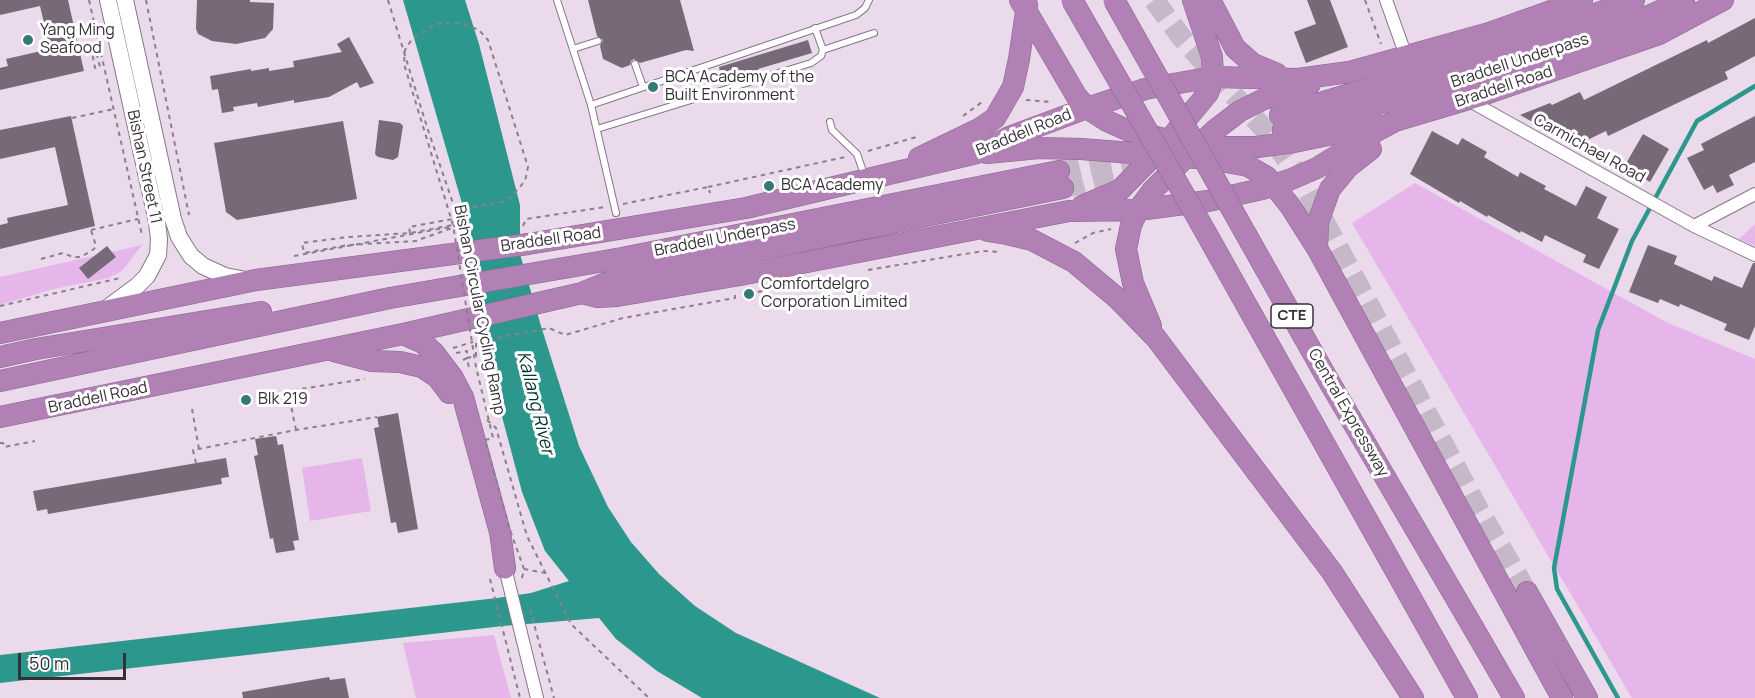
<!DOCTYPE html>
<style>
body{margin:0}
#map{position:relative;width:1755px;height:698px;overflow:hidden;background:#eadaec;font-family:Manrope,sans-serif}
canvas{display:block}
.scale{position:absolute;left:18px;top:653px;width:108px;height:27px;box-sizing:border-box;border:3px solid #363037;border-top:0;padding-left:8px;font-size:18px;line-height:21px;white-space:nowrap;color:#363037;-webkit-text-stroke:4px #fff;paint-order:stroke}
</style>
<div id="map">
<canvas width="1755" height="698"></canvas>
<div class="scale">50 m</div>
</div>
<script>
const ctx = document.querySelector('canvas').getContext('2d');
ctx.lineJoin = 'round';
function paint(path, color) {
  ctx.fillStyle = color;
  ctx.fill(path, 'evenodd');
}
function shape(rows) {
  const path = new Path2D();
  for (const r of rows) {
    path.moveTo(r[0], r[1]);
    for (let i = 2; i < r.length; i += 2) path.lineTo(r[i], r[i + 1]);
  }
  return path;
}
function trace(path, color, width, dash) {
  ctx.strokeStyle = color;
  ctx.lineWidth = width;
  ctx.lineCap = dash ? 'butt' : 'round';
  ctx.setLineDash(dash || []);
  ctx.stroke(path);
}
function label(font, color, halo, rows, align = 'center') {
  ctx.font = font + ' Manrope,sans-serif';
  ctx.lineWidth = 6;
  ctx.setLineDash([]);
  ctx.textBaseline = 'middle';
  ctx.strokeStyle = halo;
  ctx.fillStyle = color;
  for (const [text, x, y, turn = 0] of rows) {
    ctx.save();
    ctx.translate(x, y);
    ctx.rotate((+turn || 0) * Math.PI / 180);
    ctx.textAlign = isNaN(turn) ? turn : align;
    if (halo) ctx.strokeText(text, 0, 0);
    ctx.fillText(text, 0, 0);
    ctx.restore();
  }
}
const green = shape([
 [1415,183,1668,323,1755,359,1755,698,1632,698,1352,223],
 [1755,224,1755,246,1739,239],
 [142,245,122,271,108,278,54,289,0,305,0,277],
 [362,458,371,511,310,521,302,468],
 [494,635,511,698,416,698,403,643]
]);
const water = shape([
 [403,0,465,0,479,44,520,205,520,254,541,326,579,446,608,507,631,542,659,574,695,606,736,633,880,698,702,698,657,671,616,639,599,618,503,626,0,683,0,655,497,598,531,593,569,581,545,551,522,492,481,337,479,262]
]);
const stream = shape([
 [1618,698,1557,589,1554,568,1598,330,1632,241,1697,121,1755,86]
]);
const building = shape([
 [0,0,68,0,84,71,0,90,0,68,8,66,6,59,50,49,40,6,0,15],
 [197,0,250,0,250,2,274,3,273,29,265,38,236,44,212,41,198,34,196,29],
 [588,0,680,0,694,51,686,50,640,63,634,59,631,61,630,65,622,68,603,59,600,46,603,40,597,36],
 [1307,0,1330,0,1348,47,1306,63,1294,32,1316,24],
 [1755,18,1755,56,1725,72,1728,79,1608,136,1606,131,1577,145,1570,130,1561,138,1520,115,1550,103,1552,105,1580,92,1584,100,1707,40,1708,43],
 [349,37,374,83,360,88,357,82,329,97,294,103,294,100,258,107,257,103,233,107,234,111,222,113,218,89,212,90,210,76,251,69,251,71,269,68,269,71,294,67,293,61,342,52,337,44],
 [808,40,812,53,758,69,759,72,722,82,719,67],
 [71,116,95,226,0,249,0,225,8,223,7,218,68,205,55,147,0,159,0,130],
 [1755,116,1755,162,1729,175,1734,185,1717,193,1713,185,1704,190,1687,158,1704,150,1701,144],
 [379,120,400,123,403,126,398,157,393,160,378,157,375,154],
 [343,121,357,199,237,220,226,212,214,143],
 [1432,131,1458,145,1462,138,1487,152,1484,157,1518,177,1520,172,1546,186,1544,189,1576,206,1586,186,1607,197,1597,218,1619,229,1599,269,1583,262,1586,255,1545,235,1542,242,1521,231,1520,233,1488,215,1487,217,1460,201,1459,203,1410,174],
 [1643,134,1669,149,1650,182,1624,167],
 [1648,245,1677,256,1674,264,1712,281,1714,276,1742,288,1753,263,1755,263,1755,326,1749,340,1724,330,1727,324,1680,304,1679,307,1660,299,1658,303,1629,292],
 [107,246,116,257,88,279,79,268],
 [398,413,418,529,398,533,396,522,391,523,374,428,379,427,377,417],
 [276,436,278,445,283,444,299,540,293,541,295,550,276,553,273,538,270,539,254,456,258,455,255,439],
 [226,458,229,477,221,478,222,484,48,514,47,509,37,511,33,491],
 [329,677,330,680,345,678,349,698,243,698,242,692]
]);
const highwayTunnel = shape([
 [1154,0,1182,38,1266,131,1303,182,1478,509,1527,592],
 [1059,171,1128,154],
 [1063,188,1149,165]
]);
const path = shape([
 [89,0,142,235],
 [146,0,189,215],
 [388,0,427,127,458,218,466,234],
 [1365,0,1381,44],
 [91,47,95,68,100,67,95,47,99,45],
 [1026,100,1050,102],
 [963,116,982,102],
 [72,118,114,109],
 [868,151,920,136],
 [708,187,845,157],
 [623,204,708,187,710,193],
 [523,226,526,219,605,207],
 [91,230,138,219],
 [410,233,409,227,458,218],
 [421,239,452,228],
 [1075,243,1093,233,1111,229],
 [294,256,460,225],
 [41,259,63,253,73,257,81,257,94,249,96,246,90,227],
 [868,270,983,251,999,252],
 [749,294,798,283],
 [0,306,120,278],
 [453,348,473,342],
 [456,353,467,351,467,358,476,356,476,342,549,328,565,335,623,318,735,298,735,292],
 [463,360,467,358,469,368],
 [192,409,199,449],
 [487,420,496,428,527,536,571,624,649,698],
 [296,430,288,391,365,379],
 [0,443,3,443,4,447,35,441],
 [196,463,193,450,296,430,377,417],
 [522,578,524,569,545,573],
 [490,579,520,698],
 [530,609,554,698]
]);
const lane = shape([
 [557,0,591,105,616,213],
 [815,28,823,50],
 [573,49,598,41],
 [635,64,643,87],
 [591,105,856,15,865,8,869,0],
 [830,122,832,130,857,154,865,177],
 [597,129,811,63,821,56,823,50,874,33]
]);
const street = shape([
 [1386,0,1406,56],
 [1468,100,1694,226,1755,255],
 [1694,226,1755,194],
 [505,568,537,698]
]);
const secondary = shape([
 [125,0,173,219,179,237,191,256,203,266,225,276,246,280],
 [106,309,137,286,147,276,158,255,159,239,157,222,108,0]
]);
const highway = shape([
 [1020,0,1077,97,1087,108,1107,121,1127,130,1197,147,1257,147,1294,142,1377,125],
 [1210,0,1235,48,1253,64,1277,74],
 [1280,115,1496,50,1634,0],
 [1283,130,1502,70,1651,15,1684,0],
 [987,153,1039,148,1081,149,1210,159,1248,166,1267,177,1291,207,1317,248,1562,698],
 [919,158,979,129,995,118,1013,87,1019,59,1027,5],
 [1082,206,1120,190,1169,140,1208,93,1213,77,1212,57,1193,0],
 [1201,224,1467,698],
 [988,231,1007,234,1032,240,1074,262,1117,298,1156,338,1332,572,1413,698],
 [1317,248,1318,222,1330,189,1348,167,1371,149],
 [582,293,598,297,617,296,740,275,1069,211,1138,210,1208,201,1262,189,1289,180,1317,168,1380,129,1395,121,1479,96,1659,34,1723,0],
 [1151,326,1133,283,1126,249,1131,225,1138,210,1152,191,1186,157,1215,130,1240,111,1264,99,1310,84],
 [0,333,256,280,528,244,746,208,977,153,1009,137,1087,108,1145,89,1213,77,1298,79,1349,72,1489,33,1582,0],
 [403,334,423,343,434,353,453,378,463,397,500,532,505,568],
 [334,351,372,361,400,362,422,367,437,377,449,393],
 [0,357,36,349,261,312],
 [0,381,390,298,622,258,1059,171],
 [0,417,403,334,582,293,616,279,1063,188],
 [1527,592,1587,698],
 [1474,629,1514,698]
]);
const pathBridge = shape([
 [455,210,503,202,511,197,525,181,528,167,488,40,479,30,460,23,435,24,412,39,405,50,404,64,453,225,476,367,493,438,485,440,509,527,524,569],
 [417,241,348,245,304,253,302,243,348,237,410,233,453,225]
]);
const highwayBridge = shape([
 [1072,0,1201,224],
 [1114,0,1327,378,1474,629]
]);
const markers = [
 [28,40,6,"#337a72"],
 [653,87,6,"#337a72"],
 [769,186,6,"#337a72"],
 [749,294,6,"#337a72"],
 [246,400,6,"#337a72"]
];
const shields = [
 [1292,316,42]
];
const shieldNames = [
 ["CTE",1292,316]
];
const poiNames = [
 ["Yang Ming",40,31],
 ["Seafood",40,49],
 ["BCA Academy of the",665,78],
 ["Built Environment",665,96],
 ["BCA Academy",781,186],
 ["Comfortdelgro",761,285],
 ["Corporation Limited",761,303],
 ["Blk 219",258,400]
];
const streetNames = [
 ["Braddell Underpass",1520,61,-18],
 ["Braddell Road",1504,87,-18],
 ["Braddell Road",1024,133,-22],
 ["Carmichael Road",1589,149,29],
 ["Bishan Street 11",144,167,78],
 ["Braddell Underpass",725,238,-11],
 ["Braddell Road",551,240,-8],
 ["Bishan Circular Cycling Ramp",479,310,79],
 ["Braddell Road",98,398,-12],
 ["Central Expressway",1348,413,60]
];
const waterNames = [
 ["Kallang River",535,403,76]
];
paint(green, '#e6b6eb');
paint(water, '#2c988d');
trace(stream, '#2c988d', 4.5);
paint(building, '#776978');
trace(highwayTunnel, '#c6b8c8', 21, [21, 10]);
trace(lane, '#857787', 8);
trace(street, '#857787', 14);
trace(secondary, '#857787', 18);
trace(highway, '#86658a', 22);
trace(path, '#8a7f8c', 2, [4.5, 4.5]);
trace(lane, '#fff', 6);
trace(street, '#fff', 12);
trace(secondary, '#fff', 16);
trace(highway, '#b181b6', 21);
trace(highwayBridge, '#86658a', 22, []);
trace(pathBridge, '#8a7f8c', 2, [4.5, 4.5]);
trace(highwayBridge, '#b181b6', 21);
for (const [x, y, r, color] of markers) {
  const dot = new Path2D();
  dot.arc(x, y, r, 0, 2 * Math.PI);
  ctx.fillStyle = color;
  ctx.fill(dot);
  trace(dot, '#fff', 2);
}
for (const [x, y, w] of shields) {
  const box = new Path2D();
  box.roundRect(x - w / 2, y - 12, w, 24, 4.5);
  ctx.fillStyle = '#fff';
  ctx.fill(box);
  trace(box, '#363037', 1.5);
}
label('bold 15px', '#363037', null, shieldNames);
label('16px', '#363037', '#fff', poiNames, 'left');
label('16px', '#363037', '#fff', streetNames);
label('italic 18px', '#00332e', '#fff', waterNames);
</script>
